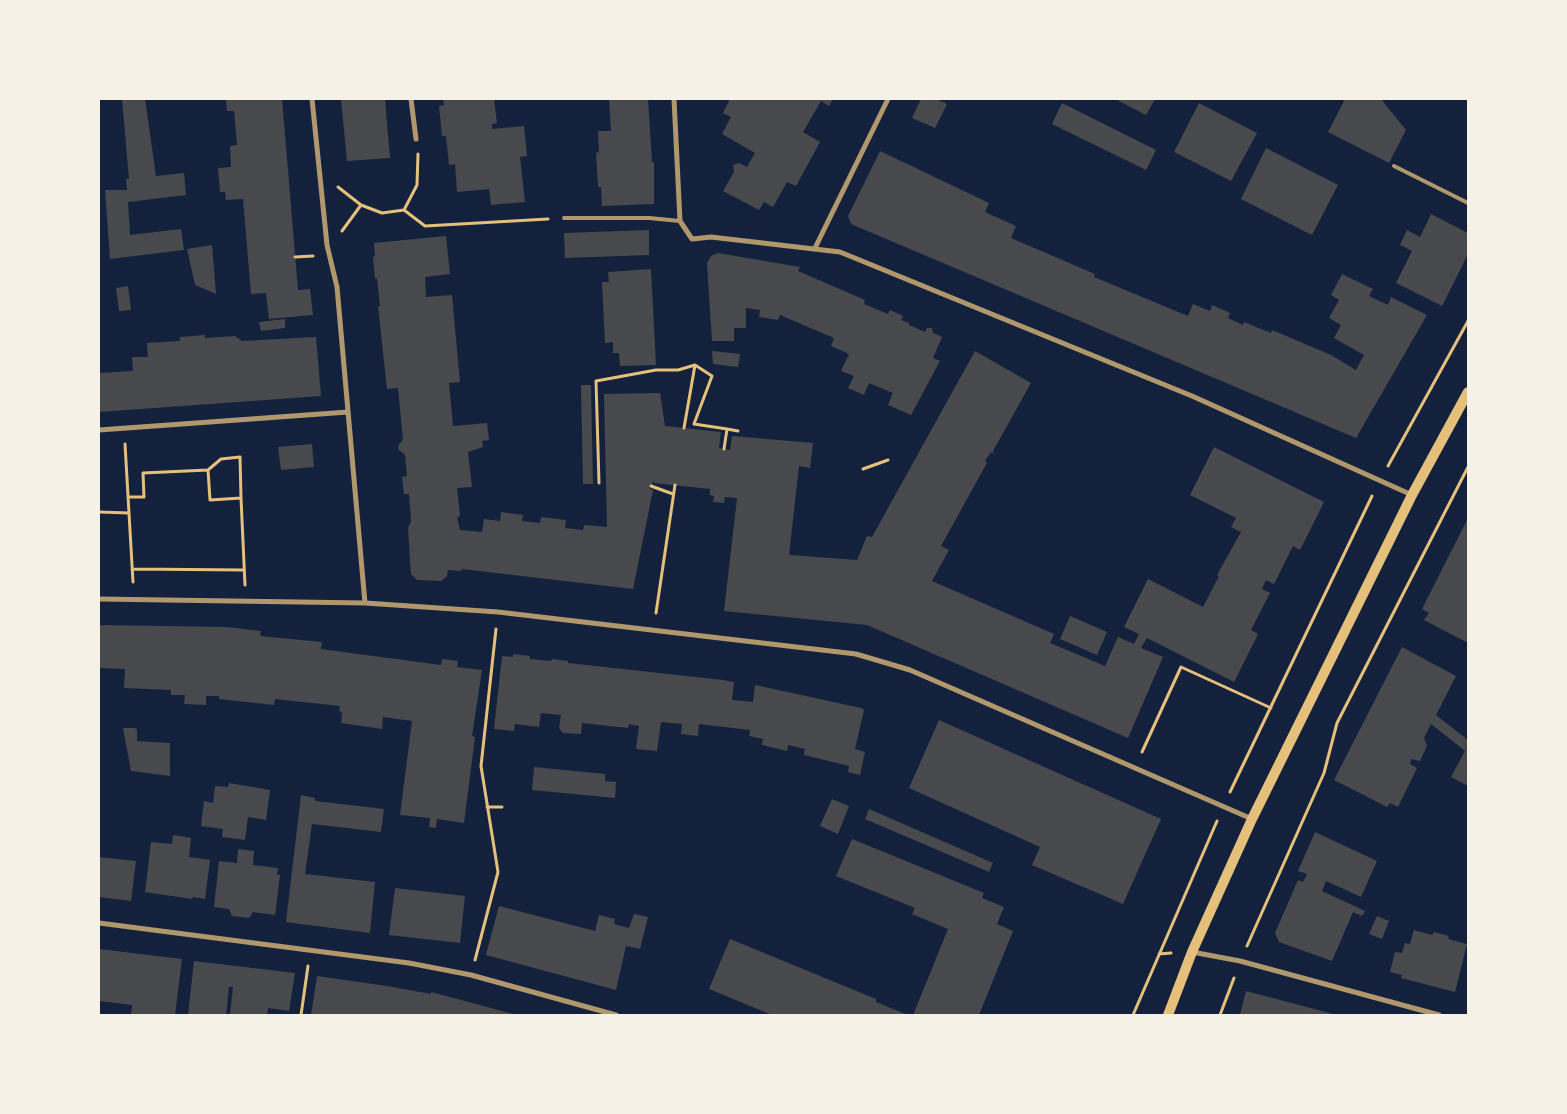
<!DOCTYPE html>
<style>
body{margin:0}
#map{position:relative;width:1567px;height:1114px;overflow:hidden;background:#14213d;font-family:Barlow,sans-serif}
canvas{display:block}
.frame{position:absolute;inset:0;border:100px solid #f6f1e7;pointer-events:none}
</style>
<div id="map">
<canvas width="1567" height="1114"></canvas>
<div class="frame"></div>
</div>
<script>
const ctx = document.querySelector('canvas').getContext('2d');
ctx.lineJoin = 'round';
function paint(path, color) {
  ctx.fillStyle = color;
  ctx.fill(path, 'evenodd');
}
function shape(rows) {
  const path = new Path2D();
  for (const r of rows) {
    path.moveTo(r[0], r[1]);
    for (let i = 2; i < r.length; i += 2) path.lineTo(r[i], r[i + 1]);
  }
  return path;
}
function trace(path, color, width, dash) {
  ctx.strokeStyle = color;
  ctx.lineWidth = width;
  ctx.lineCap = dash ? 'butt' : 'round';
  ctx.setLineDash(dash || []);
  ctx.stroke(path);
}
const building = shape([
 [122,99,145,99,156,176,184,173,186,195,128,202,130,235,181,229,184,250,110,259,105,190,127,190,126,179,129,179],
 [226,99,282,99,298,290,310,289,313,315,269,319,266,293,251,294,243,199,226,200,225,192,220,192,218,168,231,167,230,146,237,145,234,111,227,111],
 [341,99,385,99,390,158,347,161],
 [443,99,494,99,497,123,492,124,492,129,524,126,527,156,520,157,525,202,491,205,489,189,457,192,455,164,449,165,446,136,442,136,439,106,444,105],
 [609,99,648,99,652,162,654,162,654,204,602,206,601,187,598,187,596,152,599,153,598,131,611,131],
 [730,99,833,99,829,106,821,101,803,132,820,142,796,186,787,182,773,207,764,202,759,210,723,191,734,172,733,165,739,163,747,167,755,153,722,134,731,117,723,113],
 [921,99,936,99,947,104,935,128,912,118],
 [1115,99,1155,99,1146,115],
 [1345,99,1381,99,1406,130,1389,163,1328,132],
 [1062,103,1156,150,1146,170,1052,124],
 [1199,103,1257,133,1231,181,1174,152],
 [1266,148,1338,185,1312,235,1241,199],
 [880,151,989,203,985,212,1016,226,1011,238,1095,274,1094,277,1188,316,1193,304,1210,311,1212,305,1230,313,1228,318,1243,325,1244,322,1271,333,1272,330,1331,355,1356,370,1364,355,1334,338,1341,325,1329,318,1339,300,1331,295,1342,274,1373,289,1369,296,1388,305,1391,297,1427,315,1356,438,851,224,848,216],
 [1431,214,1468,233,1468,254,1442,306,1396,283,1412,251,1400,245,1407,230,1420,237],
 [649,230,649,255,565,258,564,233],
 [446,236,450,274,425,277,426,297,452,295,460,382,449,383,453,426,487,423,489,440,482,441,483,447,468,452,472,487,457,488,460,516,457,517,460,530,482,532,484,519,500,521,501,512,523,515,522,521,540,523,541,517,566,520,565,528,583,530,584,525,607,527,604,394,660,393,665,426,721,432,719,448,730,450,732,436,813,443,810,468,799,466,789,555,857,560,867,536,872,537,975,351,1031,383,993,451,994,454,991,452,985,461,987,463,941,546,949,550,932,581,1054,634,1050,643,1105,666,1118,637,1134,644,1139,634,1124,627,1148,579,1203,607,1219,576,1217,575,1241,532,1231,527,1236,518,1190,495,1214,447,1324,502,1300,550,1293,546,1274,584,1266,580,1262,589,1270,593,1251,630,1258,634,1234,682,1147,638,1141,648,1163,657,1128,738,867,625,724,611,737,498,725,497,724,503,713,502,714,496,710,495,710,489,654,483,655,480,649,488,653,490,633,589,462,569,461,571,448,570,447,576,441,581,417,580,411,574,408,528,411,521,409,494,404,494,402,477,407,476,405,455,398,449,399,444,403,440,398,388,387,389,378,306,380,306,377,278,375,279,373,257,375,256,374,243],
 [212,245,216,294,195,285,187,249],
 [718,253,800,267,798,271,865,300,864,304,888,314,890,310,903,316,901,320,909,323,909,325,925,332,927,328,932,328,933,333,942,337,933,358,940,361,911,415,888,405,893,393,869,383,864,395,848,388,854,376,841,371,849,354,831,346,834,338,780,315,778,320,759,317,760,310,746,308,746,328,734,328,734,341,712,341,707,263,711,256],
 [651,269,656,365,620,366,619,353,613,353,613,342,605,343,602,282,609,282,608,272],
 [128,286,131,310,119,311,116,288],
 [285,319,285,328,261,331,259,322],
 [205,335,205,338,235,336,242,341,316,337,321,396,99,412,99,373,133,371,132,357,148,357,147,343,180,341,180,337],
 [712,351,740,354,738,367,713,364],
 [581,385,591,385,593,484,583,484],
 [312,444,314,467,281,470,278,447],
 [1468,518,1468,643,1424,620,1429,613,1422,609],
 [1070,616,1107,632,1097,655,1060,639],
 [99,625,226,627,261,631,260,636,322,642,321,649,441,665,442,659,458,661,457,667,482,670,472,736,475,737,464,823,437,819,436,828,429,827,430,818,400,815,412,721,383,717,382,729,341,723,342,712,339,711,340,706,275,699,274,705,219,699,219,696,206,696,206,705,184,704,185,695,171,695,171,690,124,688,125,669,99,668],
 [1402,647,1456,676,1436,715,1468,740,1468,786,1451,777,1465,751,1431,724,1424,738,1427,746,1420,761,1411,759,1410,764,1417,768,1398,807,1390,803,1387,807,1334,780],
 [513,654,530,656,530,659,551,661,552,659,568,661,568,663,723,680,734,682,732,700,753,702,755,685,861,708,864,710,855,749,865,752,860,775,848,772,849,766,804,755,805,749,788,745,787,751,762,745,763,739,749,736,750,730,699,724,698,736,681,734,682,724,661,722,657,751,636,749,639,726,629,724,628,728,582,723,581,734,563,733,559,728,561,715,541,713,539,727,515,724,514,731,494,729,502,656,513,657],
 [939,720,1161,819,1123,904,1032,865,1040,847,909,788],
 [123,728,135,728,137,730,137,741,170,743,170,776,131,771],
 [534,767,605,774,605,781,616,782,615,798,532,790],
 [229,783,270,790,266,820,248,817,245,840,222,837,223,829,201,826,204,801,213,803,215,786,228,787],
 [301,795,315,798,315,801,384,809,381,832,312,824,305,874,375,882,370,933,286,922],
 [832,799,849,806,838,834,820,826],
 [869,809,993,863,989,872,865,819],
 [1315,832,1377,861,1361,897,1326,881,1322,891,1365,911,1362,916,1353,912,1332,961,1279,942,1275,933,1298,880,1303,882,1307,874,1298,871],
 [173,835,191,838,189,857,210,860,205,899,193,897,192,899,145,892,151,842,172,844],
 [852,839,984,893,982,898,1004,907,997,924,1013,931,979,1015,913,1015,948,929,912,914,915,908,836,876],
 [238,849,254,851,253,865,278,868,277,875,280,875,275,915,253,912,249,918,232,916,229,909,214,907,219,861,237,863],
 [99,857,136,861,131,901,99,897],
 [395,888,465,896,460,943,389,935],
 [499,906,595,931,599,915,615,919,614,924,629,928,634,914,648,917,640,949,626,946,616,990,486,955],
 [1377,916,1389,921,1382,939,1369,934],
 [1414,930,1432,935,1434,932,1449,936,1448,939,1467,944,1455,992,1401,978,1402,975,1390,972,1395,952,1402,953,1405,943,1410,944],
 [730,939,876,999,876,1002,908,1015,772,1015,709,989],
 [99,949,182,959,175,1015,131,1014,132,1005,99,1001],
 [194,961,295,973,289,1011,268,1008,267,1015,230,1015,233,987,229,987,226,1015,188,1015],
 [317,976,387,986,431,994,431,992,517,1015,311,1015],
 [1246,991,1337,1015,1240,1015]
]);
const path = shape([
 [338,187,361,205],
 [404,210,417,185,418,154],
 [342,231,361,205,382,213,404,210,425,226,548,219],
 [295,257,313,256],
 [695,365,712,376,694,424,727,429,724,449],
 [684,428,695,365],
 [727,429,738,431],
 [125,444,133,582],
 [1388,466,1468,321],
 [863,469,888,460],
 [208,470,221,459,240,457,241,498],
 [599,483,596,381,656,370,678,370,695,365],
 [651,486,673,494],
 [128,497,144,497,143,473,208,470,210,500,241,498,245,585],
 [99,512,129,513],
 [132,569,244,570],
 [656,613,675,485],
 [1142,752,1181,667,1271,708],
 [1230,792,1372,496],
 [487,807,502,807],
 [1247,946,1324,773,1337,723,1468,467],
 [1159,954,1171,953],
 [475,960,498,872,481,766,496,629],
 [301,1015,308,966],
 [1133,1015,1217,821],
 [1220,1015,1234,978]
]);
const service = shape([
 [1394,166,1468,203],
 [564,218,649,218,680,221]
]);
const minor = shape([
 [312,99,327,245,337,287,365,603],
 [411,99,416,139],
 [674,99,680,221,692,239,711,237,840,252,1192,396,1412,495],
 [815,248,888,99],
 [99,430,348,412],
 [99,599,365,603,498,612,856,654,910,670,1252,819],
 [99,923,409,963,471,975,616,1015],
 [1192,952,1240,961,1439,1015]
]);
const secondary = shape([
 [1168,1015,1192,952,1252,819,1412,495,1468,392]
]);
paint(building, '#48494c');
trace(path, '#e5c07b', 3);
trace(service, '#b1986c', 4);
trace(minor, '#b1986c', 5);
trace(secondary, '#e5c07b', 10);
</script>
